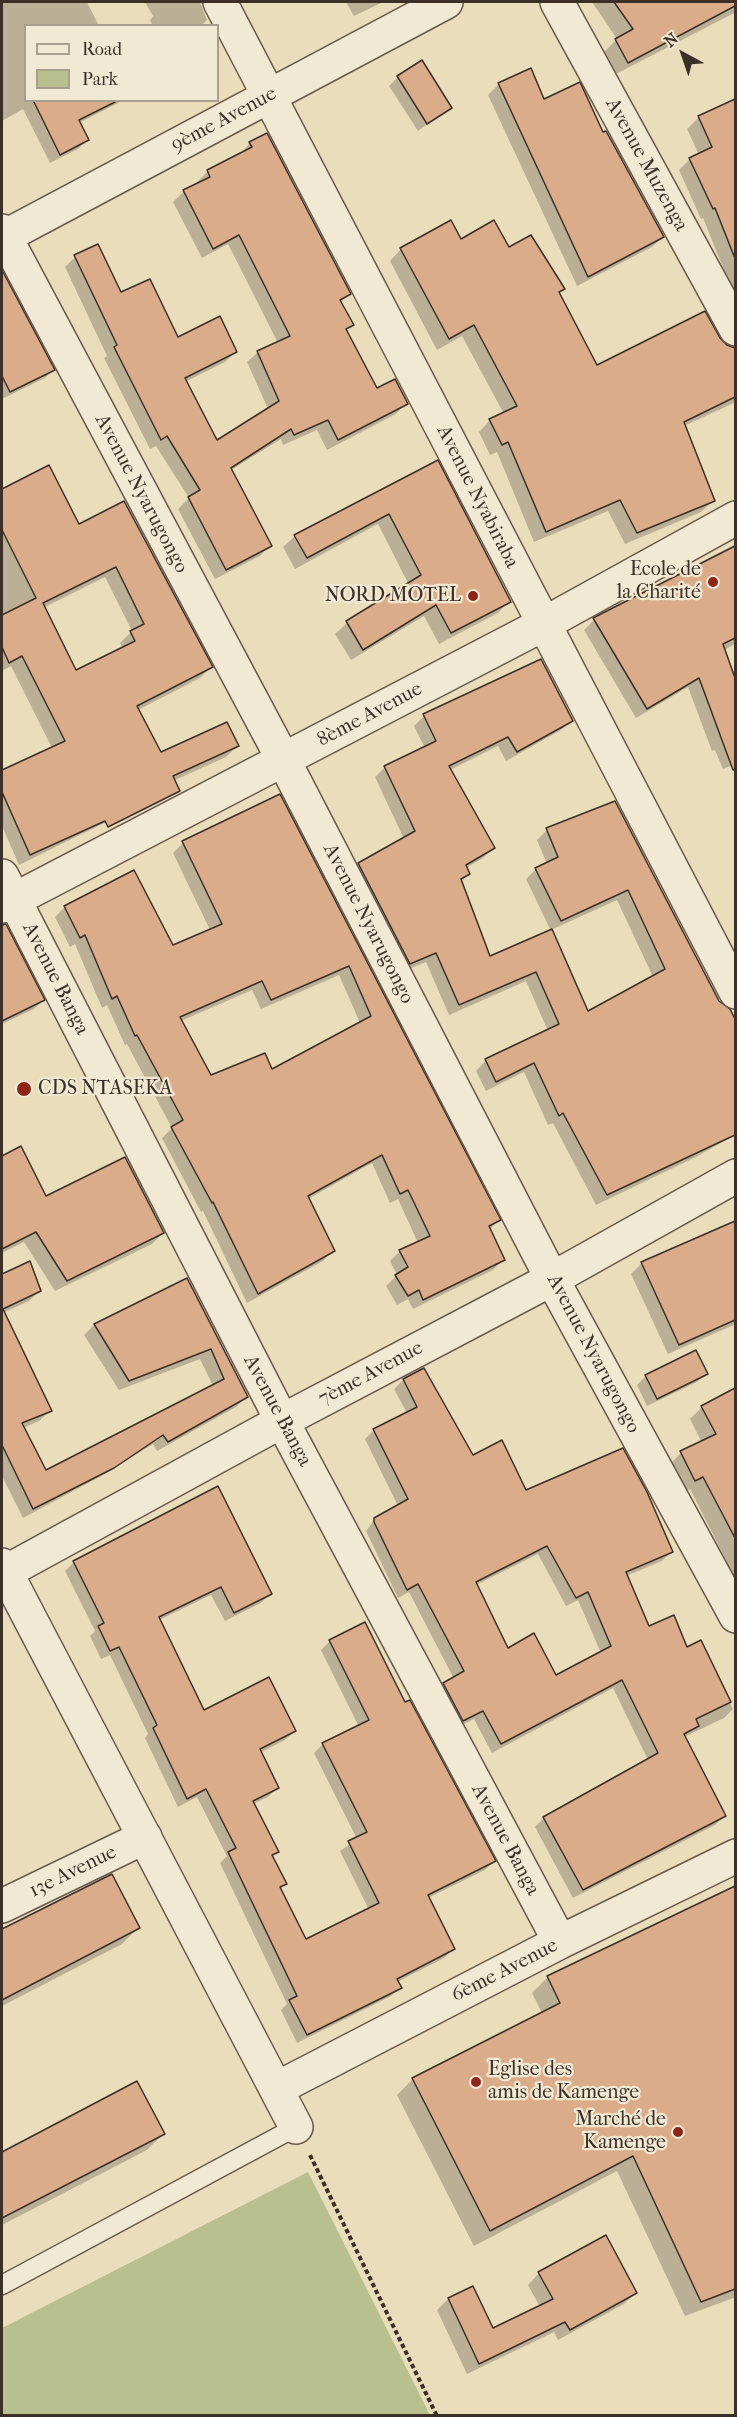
<!DOCTYPE html>
<meta charset="utf-8">
<style>
body{margin:0}
#map{position:relative;width:737px;height:2417px;overflow:hidden;background:#eaddbb;font-family:"IM FELL French Canon",serif}
canvas{display:block}
.frame{position:absolute;inset:0;border:3px solid #3b2f27;pointer-events:none}
.legend{position:absolute;left:24px;top:24px;width:195px;height:78px;box-sizing:border-box;background:#f1e9d3;border:2px solid #a89f8e;margin:0;padding:8px 10px;list-style:none;font-size:18px;color:#3b2f27}
.legend li{display:flex;align-items:center;gap:12px;height:30px}
.legend b{width:30px;border:2px solid #a89f8e}
.north{position:absolute;left:653px;top:24px;width:60px;height:60px;-webkit-text-stroke:4px #f1e9d3;paint-order:stroke;rotate:320deg;font-size:16px;font-weight:700;line-height:24px;text-align:center;color:#3b2f27}
.north::after{content:'';display:block;margin:auto;width:21px;height:27px;background:#3b2f27;clip-path:polygon(50% 0,100% 100%,50% 72%,0 100%)}
</style>
<div id="map">
<canvas width="737" height="2417"></canvas>
<div class="frame"></div>
<ul class="legend">
<li><b style="height:8px;background:#f1e9d3"></b>Road</li>
<li><b style="height:16px;background:#b8c08f"></b>Park</li>
</ul>
<div class="north">N</div>
</div>
<script>
const ctx = document.querySelector('canvas').getContext('2d');
ctx.lineJoin = 'round';
function paint(path, color) {
  ctx.fillStyle = color;
  ctx.fill(path, 'evenodd');
}
function shape(rows) {
  const path = new Path2D();
  for (const r of rows) {
    path.moveTo(r[0], r[1]);
    for (let i = 2; i < r.length; i += 2) path.lineTo(r[i], r[i + 1]);
  }
  return path;
}
function trace(path, color, width, dash) {
  ctx.strokeStyle = color;
  ctx.lineWidth = width;
  ctx.lineCap = dash ? 'butt' : 'round';
  ctx.setLineDash(dash || []);
  ctx.stroke(path);
}
function label(font, color, halo, rows, align = 'center') {
  ctx.font = font + ' "IM FELL French Canon",serif';
  ctx.lineWidth = 4.5;
  ctx.setLineDash([]);
  ctx.textBaseline = 'middle';
  ctx.strokeStyle = halo;
  ctx.fillStyle = color;
  for (const [text, x, y, turn = 0] of rows) {
    ctx.save();
    ctx.translate(x, y);
    ctx.rotate((+turn || 0) * Math.PI / 180);
    ctx.textAlign = isNaN(turn) ? turn : align;
    if (halo) ctx.strokeText(text, 0, 0);
    ctx.fillText(text, 0, 0);
    ctx.restore();
  }
}
const green = shape([
 [308,2172,430,2415,2,2415,2,2328]
]);
const shadow = shape([
 [2,2,87,2,99,26,26,26,26,100,124,100,79,123,87,140,78,149,50,163,23,109,2,121],
 [145,2,200,2,207,20,201,26,153,26,150,20,153,16],
 [346,2,383,2,354,16],
 [592,2,736,2,736,12,614,75,602,54,617,39],
 [398,77,450,108,418,131,389,86],
 [499,84,543,101,602,134,663,237,652,247,577,286,488,95],
 [736,101,736,294,734,295,703,218,701,219,679,170,690,159,699,155,687,129,699,117],
 [250,143,349,294,340,303,352,324,345,331,376,390,406,403,396,414,327,450,317,430,283,445,281,439,231,470,270,545,260,556,215,579,178,509,189,498,156,446,150,449,104,358,107,356,65,267,75,257,177,339,235,352,225,362,185,382,216,442,268,409,247,362,258,352,278,343,228,244,202,258,173,202,184,191,198,184,197,182,208,171,240,154],
 [461,241,508,249,563,288,558,293,596,367,730,355,736,352,736,402,684,426,713,501,701,512,625,544,608,511,534,542,497,452,490,455,479,432,490,420,504,414,462,336,437,350,390,261,401,249],
 [7,284,53,370,45,378,2,399,2,286],
 [437,462,509,601,498,613,439,644,424,616,351,660,335,634,347,623,409,585,378,524,295,569,283,547,295,536],
 [48,467,78,526,211,667,200,678,138,710,160,754,237,746,226,757,173,781,163,794,19,865,2,826,2,771,52,748,11,666,2,671,2,492],
 [105,577,132,631,120,643,123,649,76,672,43,608],
 [736,544,736,585,728,589,736,607,736,643,724,650,736,682,736,764,723,769,715,750,712,751,688,687,636,718,584,630,594,620,701,565,707,559],
 [424,716,572,720,561,730,506,761,498,746,450,770,493,848,483,858,466,868,469,874,460,882,490,958,551,931,526,879,536,869,547,864,537,840,547,830,614,802,718,1002,729,1010,736,1022,736,1134,696,1157,596,1205,553,1123,548,1125,524,1072,486,1091,476,1071,486,1060,548,1031,526,981,449,1015,426,962,399,973,348,874,359,864,404,839,375,777,385,767,425,748,414,726],
 [617,900,653,977,587,1013,551,930],
 [279,796,499,1220,489,1230,503,1260,493,1270,413,1309,408,1299,397,1305,386,1286,397,1275,390,1261,400,1251,418,1243,398,1199,390,1203,372,1163,308,1199,333,1250,323,1261,247,1303,203,1211,201,1212,162,1138,172,1128,127,1044,125,1045,107,1005,102,1008,75,944,70,947,55,917,65,907,172,947,210,930,173,853,183,843],
 [339,975,360,1023,272,1071,211,1077,181,1021,252,990,261,1009],
 [6,928,43,1000,34,1009,2,1024,2,931],
 [20,1148,45,1198,163,1233,152,1244,55,1291,24,1242,2,1253,2,1156],
 [736,1223,736,1324,668,1354,631,1274,642,1263],
 [29,1263,40,1291,29,1301,3,1313,50,1411,39,1421,23,1428,45,1472,213,1386,200,1359,119,1390,84,1335,94,1325,187,1280,247,1396,236,1407,157,1451,153,1444,101,1476,23,1518,2,1476,2,1276],
 [423,1370,472,1457,525,1492,671,1552,662,1561,626,1576,648,1628,686,1649,700,1642,733,1709,724,1718,684,1737,724,1816,715,1825,573,1898,535,1827,544,1818,648,1760,613,1688,492,1753,474,1719,454,1729,435,1694,454,1679,409,1592,398,1598,366,1531,375,1519,398,1506,365,1439,374,1430,407,1413,394,1389,403,1380],
 [538,1554,566,1606,578,1600,601,1653,556,1677,507,1650,476,1585],
 [706,1373,697,1382,647,1406,637,1385,646,1376],
 [736,1390,736,1580,690,1489,683,1493,669,1465,681,1453,702,1443,690,1419,702,1407],
 [74,1562,270,1594,261,1603,225,1621,211,1595,159,1620,204,1712,294,1731,285,1740,260,1753,277,1788,268,1797,253,1804,277,1851,272,1857,285,1884,280,1889,306,1941,369,1910,340,1851,357,1839,314,1753,323,1744,359,1727,321,1650,330,1641,404,1704,494,1861,485,1870,428,1898,453,1949,444,1958,397,1982,400,1987,391,1996,297,2043,281,2010,287,2004,220,1863,227,1856,197,1797,178,1807,145,1738,148,1734,110,1655,101,1659,90,1636,95,1631,65,1571],
 [111,1876,138,1928,122,1944,2,2006,2,1932],
 [736,1888,736,2297,685,2316,617,2171,474,2246,397,2095,413,2079,542,2013,532,1993,548,1977],
 [137,2083,163,2134,147,2150,2,2225,2,2153],
 [539,2273,635,2293,624,2304,558,2340,554,2332,467,2374,437,2310,448,2299,492,2330,540,2307,528,2285]
]);
const building = shape([
 [614,2,735,2,735,6,628,63,615,39,633,29,614,2],
 [422,60,452,108,427,124,397,76,422,60],
 [531,68,544,99,580,82,603,132,606,131,664,237,588,277,498,83,531,68],
 [735,99,735,256,734,256,715,208,713,209,689,158,712,147,698,116,735,99],
 [33,100,119,100,79,120,89,140,60,155,33,100],
 [267,133,351,294,340,300,354,325,346,329,377,388,395,379,408,404,338,440,328,420,294,435,291,429,231,468,272,546,226,570,188,497,200,490,167,436,161,440,114,347,117,345,74,255,98,244,121,292,150,279,178,337,220,316,237,352,185,378,217,440,279,401,257,351,290,336,239,235,213,249,183,190,210,177,207,170,252,147,249,142,267,133],
 [451,220,461,239,494,220,509,247,531,235,565,289,559,292,597,365,705,311,720,338,727,345,735,348,735,397,684,422,715,501,637,533,620,500,546,532,508,442,502,445,489,419,517,406,474,325,449,339,400,248,451,220],
 [2,270,55,370,10,392,2,376,2,270],
 [438,460,511,602,451,633,436,605,363,650,346,621,421,575,389,514,307,558,294,535,438,460],
 [49,465,79,524,124,501,213,667,137,706,161,752,227,722,239,746,173,776,180,791,108,827,105,821,30,855,2,792,2,770,65,741,22,656,9,663,2,647,2,615,36,598,2,530,2,489,49,465],
 [116,567,144,624,130,631,135,641,76,670,43,603,116,567],
 [735,546,735,638,723,644,735,678,735,769,733,770,699,678,647,709,593,618,735,546],
 [541,659,573,721,517,752,508,737,449,766,495,848,466,865,470,874,461,879,490,956,552,929,588,1011,665,969,628,890,561,921,535,868,558,857,546,828,615,801,719,1001,730,1009,735,1019,735,1135,607,1195,563,1113,559,1116,534,1063,496,1082,485,1059,559,1024,536,972,459,1005,436,953,410,964,358,863,415,831,384,766,436,741,423,714,541,659],
 [280,794,501,1220,489,1226,505,1260,423,1300,419,1290,408,1296,395,1275,408,1267,399,1250,430,1236,408,1190,400,1194,382,1155,308,1196,335,1251,258,1294,213,1202,212,1203,171,1127,183,1120,137,1035,135,1036,117,996,112,999,85,935,80,938,64,906,134,870,173,945,222,924,182,841,280,794],
 [349,966,371,1016,272,1069,265,1053,211,1075,180,1017,262,981,271,1000,349,966],
 [6,924,45,1000,2,1021,2,925,6,924],
 [21,1146,46,1196,125,1157,164,1233,67,1281,36,1232,2,1249,2,1156,21,1146],
 [735,1221,735,1320,679,1345,641,1262,735,1221],
 [30,1261,41,1291,3,1309,52,1411,22,1423,46,1470,224,1379,211,1349,129,1381,94,1324,187,1278,248,1397,168,1442,163,1435,114,1468,33,1509,2,1445,2,1274,30,1261],
 [696,1350,708,1374,657,1399,645,1375,696,1350],
 [424,1368,473,1455,502,1440,526,1490,623,1448,647,1492,673,1552,626,1572,649,1626,674,1615,687,1647,701,1640,731,1702,696,1719,699,1726,684,1734,726,1816,583,1890,543,1817,658,1753,622,1680,501,1744,483,1711,463,1721,443,1683,464,1671,418,1584,407,1590,374,1522,374,1518,408,1499,373,1429,417,1407,403,1379,424,1368],
 [547,1546,576,1598,588,1592,611,1646,556,1675,534,1633,508,1648,476,1582,547,1546],
 [735,1388,735,1538,703,1477,695,1481,680,1451,716,1434,701,1406,735,1388],
 [218,1486,272,1594,234,1613,221,1587,159,1617,204,1710,269,1677,296,1731,260,1749,279,1788,253,1801,279,1852,272,1855,287,1884,280,1887,306,1939,379,1903,348,1841,367,1832,322,1743,369,1720,329,1640,365,1622,405,1702,410,1700,496,1861,428,1895,455,1949,397,1979,402,1988,307,2035,289,2000,297,1996,228,1852,236,1848,206,1789,187,1799,153,1728,157,1725,119,1647,110,1651,98,1626,104,1623,73,1561,218,1486],
 [112,1874,140,1928,2,2000,2,1929,112,1874],
 [735,1886,735,2289,701,2302,633,2156,490,2231,412,2078,560,2003,547,1976,735,1886],
 [137,2081,165,2134,2,2218,2,2152,137,2081],
 [606,2235,637,2293,570,2330,565,2322,479,2364,448,2298,473,2286,493,2328,553,2299,538,2272,606,2235]
]);
const path = shape([
 [310,2155,437,2416]
]);
const service = shape([
 [2,2285,296,2127]
]);
const minor = shape([
 [220,2,736,992],
 [557,2,736,329],
 [2,231,284,761,552,1279,736,1616],
 [2,238,446,2],
 [2,876,282,1421,560,1942],
 [2,906,542,625,736,518],
 [2,1565,296,2127],
 [2,1574,282,1421,552,1279,736,1176],
 [2,1906,145,1837],
 [276,2089,560,1942,736,1856]
]);
const markers = [
 [713,582,6,"#8f2418"],
 [473,596,6,"#8f2418"],
 [24,1089,8,"#8f2418"],
 [476,2082,6,"#8f2418"],
 [678,2132,6,"#8f2418"]
];
const streetNames = [
 ["9ème Avenue",224,120,-28],
 ["Avenue Muzenga",646,165,61],
 ["Avenue Nyarugongo",141,494,62],
 ["Avenue Nyabiraba",477,497,63],
 ["8ème Avenue",370,715,-28],
 ["Avenue Nyarugongo",368,924,63],
 ["Avenue Banga",55,979,63],
 ["Avenue Nyarugongo",593,1354,62],
 ["7ème Avenue",371,1374,-28],
 ["Avenue Banga",277,1411,62],
 ["Avenue Banga",505,1840,62],
 ["13e Avenue",73,1872,-26],
 ["6ème Avenue",505,1971,-27]
];
const poiNames = [
 ["Ecole de",701,570],
 ["la Charité",701,593],
 ["NORD MOTEL",461,596],
 ["CDS NTASEKA",38,1089,"left"],
 ["Eglise des",488,2070,"left"],
 ["amis de Kamenge",488,2093,"left"],
 ["Marché de",666,2120],
 ["Kamenge",666,2143]
];
paint(green, '#b8c08f');
paint(shadow, '#0003');
paint(building, '#daac89');
trace(building, '#3b2f27', 1.5);
trace(service, '#675a4c', 21);
trace(minor, '#675a4c', 36);
trace(path, '#3b2f27', 4, [4.5, 3]);
trace(service, '#f1e9d3', 18);
trace(minor, '#f1e9d3', 33);
for (const [x, y, r, color] of markers) {
  const dot = new Path2D();
  dot.arc(x, y, r, 0, 2 * Math.PI);
  ctx.fillStyle = color;
  ctx.fill(dot);
  trace(dot, '#f1e9d3', 2);
}
label('20px', '#3b2f27', '#f1e9d3', streetNames);
label('20px', '#3b2f27', '#f1e9d3', poiNames, 'right');
</script>
